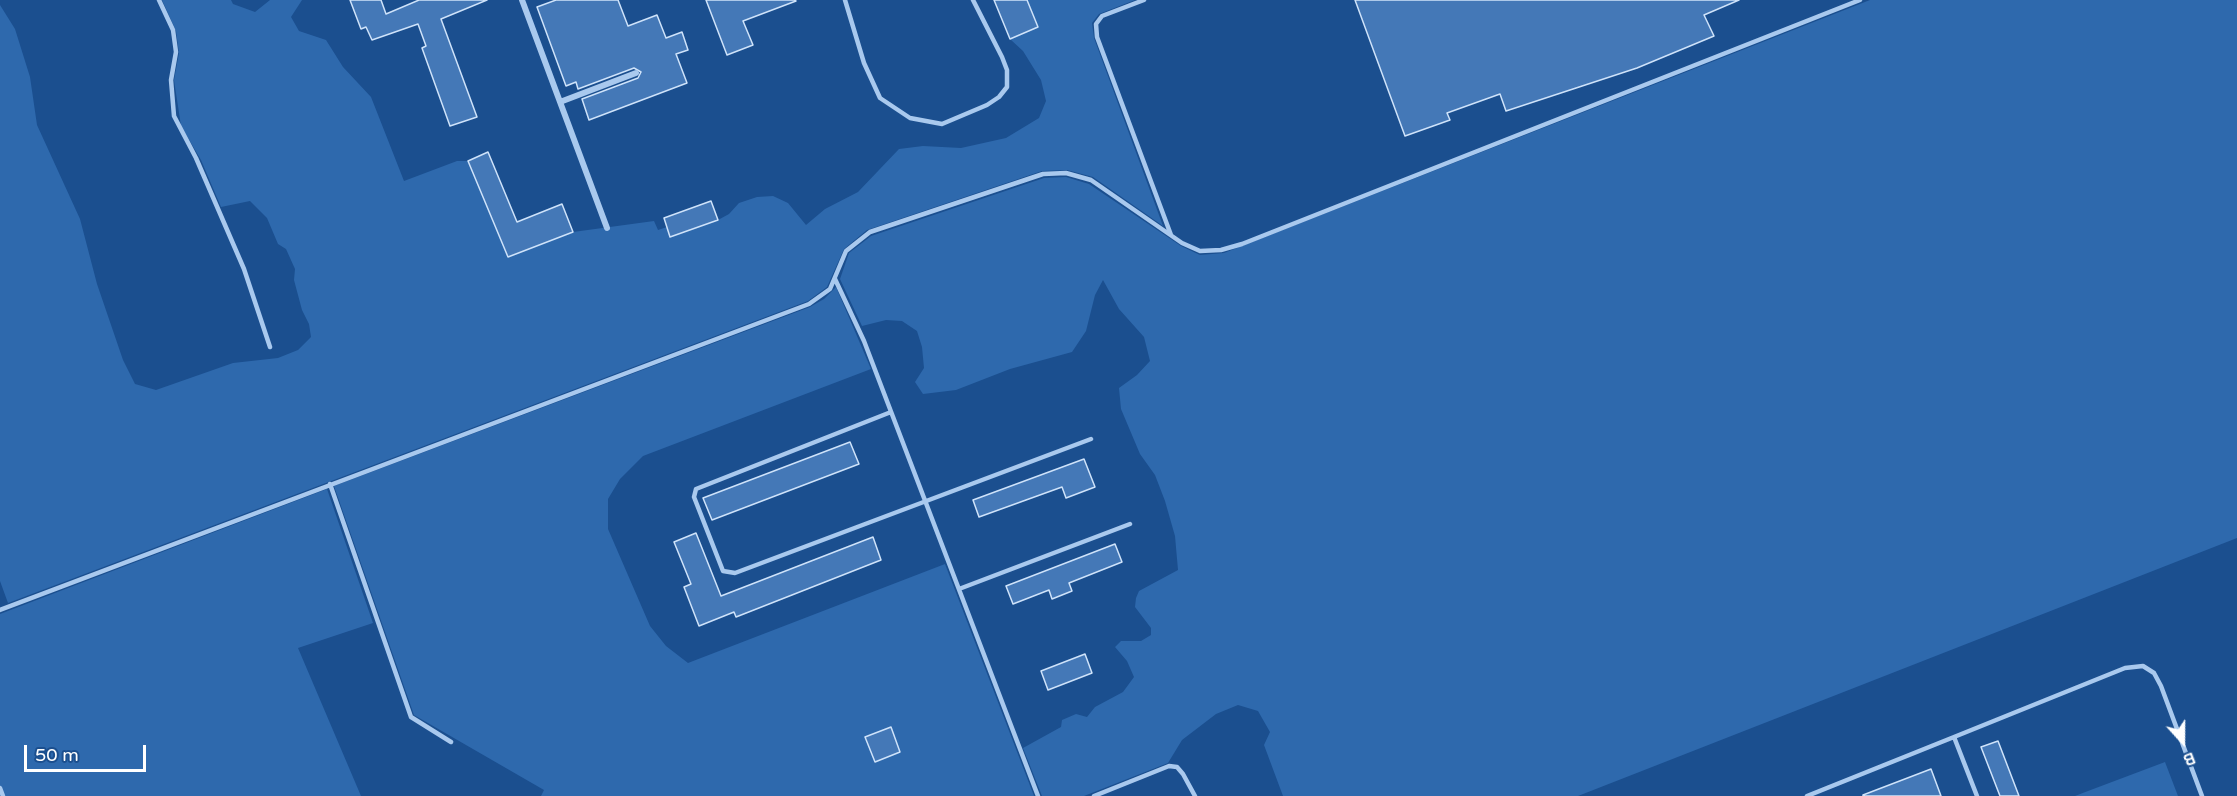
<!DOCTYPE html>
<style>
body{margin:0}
#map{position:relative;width:2237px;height:796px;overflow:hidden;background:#1b4f8f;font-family:"Varela Round",sans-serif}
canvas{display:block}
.north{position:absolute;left:2153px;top:712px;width:60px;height:60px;-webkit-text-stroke:4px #1b4f8f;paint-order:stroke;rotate:159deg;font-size:16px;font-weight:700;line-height:24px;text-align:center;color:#fff}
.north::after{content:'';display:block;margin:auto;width:21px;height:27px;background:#fff;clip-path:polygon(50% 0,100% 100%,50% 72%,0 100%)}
.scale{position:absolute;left:24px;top:745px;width:122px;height:27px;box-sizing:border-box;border:3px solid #fff;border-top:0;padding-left:8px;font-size:18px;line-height:21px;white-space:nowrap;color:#fff;-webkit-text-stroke:4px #1b4f8f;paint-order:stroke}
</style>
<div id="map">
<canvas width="2237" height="796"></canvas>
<div class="north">B</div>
<div class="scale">50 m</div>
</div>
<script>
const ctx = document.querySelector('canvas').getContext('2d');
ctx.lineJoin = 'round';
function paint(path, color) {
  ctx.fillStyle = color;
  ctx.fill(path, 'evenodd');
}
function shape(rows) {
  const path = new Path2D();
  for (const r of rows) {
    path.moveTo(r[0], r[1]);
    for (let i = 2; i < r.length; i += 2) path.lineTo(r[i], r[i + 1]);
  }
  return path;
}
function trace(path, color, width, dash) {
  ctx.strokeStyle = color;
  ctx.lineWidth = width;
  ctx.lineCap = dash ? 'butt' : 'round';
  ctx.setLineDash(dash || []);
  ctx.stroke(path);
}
const green = shape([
 [162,0,231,0,233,4,255,12,270,0,302,0,291,17,299,31,326,40,343,67,371,97,404,181,457,161,468,161,508,257,573,232,654,221,658,230,667,227,671,237,718,220,729,214,739,203,757,197,773,196,788,203,806,225,825,209,858,192,899,149,923,146,961,148,1006,138,1039,118,1046,101,1041,80,1023,51,1010,39,1038,27,1027,0,1135,0,1099,14,1092,23,1094,38,1163,226,1093,177,1067,170,1042,171,867,230,844,249,827,287,808,301,8,603,0,581,0,5,15,29,30,77,37,125,80,219,97,284,123,360,135,384,156,390,233,363,278,358,298,350,311,337,309,324,302,310,294,280,295,269,286,249,278,244,267,218,250,201,221,207,201,160,181,126,174,80,179,53,176,31],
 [1870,0,2237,0,2237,538,1578,796,1283,796,1264,745,1270,732,1258,711,1238,705,1216,714,1182,740,1168,763,1084,796,1042,796,1023,748,1061,727,1062,720,1076,714,1087,717,1095,707,1123,692,1134,677,1127,661,1115,647,1121,641,1141,641,1151,635,1151,628,1135,607,1136,598,1139,591,1178,570,1175,536,1165,501,1155,475,1140,454,1121,409,1119,388,1137,375,1150,361,1144,337,1119,309,1103,280,1095,295,1086,331,1072,352,1010,369,956,390,923,394,915,382,924,368,922,347,917,331,902,321,886,320,862,326,840,279,849,253,871,236,1044,178,1066,177,1089,184,1181,246,1200,255,1224,253],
 [836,287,871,369,643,456,620,479,608,499,608,529,650,626,666,646,688,663,945,564,1034,796,541,796,544,790,414,715,334,486,810,307,824,299],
 [327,489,373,623,298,648,361,796,0,796,0,614],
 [2165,762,2178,796,2075,796,2088,791]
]);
const building = shape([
 [350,0,381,0,386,14,419,0,487,0,441,19,477,117,450,126,422,48,426,46,418,24,372,40,366,27,361,29,350,0],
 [556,0,618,0,628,26,657,15,666,38,682,32,688,50,676,54,687,83,589,120,582,99,638,78,641,72,634,68,578,89,576,82,566,86,537,7,556,0],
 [706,0,795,0,796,1,743,21,753,45,727,55,706,0],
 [994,0,1027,0,1038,27,1010,39,994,0],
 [1355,0,1739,0,1704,15,1714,36,1637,68,1506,111,1500,94,1447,113,1450,120,1405,136,1355,0],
 [488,152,517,222,562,204,573,232,508,257,468,161,488,152],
 [711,201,718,220,670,237,664,218,711,201],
 [850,442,859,464,712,520,703,498,850,442],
 [1084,459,1095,487,1066,498,1062,487,979,517,973,500,1084,459],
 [696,533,721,596,873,537,881,560,736,617,734,612,699,626,684,587,691,584,674,542,696,533],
 [1115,544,1122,562,1069,583,1072,591,1052,599,1049,590,1013,604,1006,586,1115,544],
 [1085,654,1092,673,1048,690,1041,671,1085,654],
 [891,727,900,752,875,762,865,737,891,727],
 [1998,741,2019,796,2000,796,1981,747,1998,741],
 [1931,769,1941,796,1863,796,1863,795,1931,769]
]);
const lane = shape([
 [159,0,173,30,176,52,171,80,174,116,196,158,244,269,270,347],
 [845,0,864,63,880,98,910,118,942,124,987,105,999,97,1007,87,1007,70,1002,57,973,0],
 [1144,0,1102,16,1096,24,1097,37,1171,235],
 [835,279,864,341,1038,796],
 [891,412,696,489,694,497,723,571,735,573,1091,439],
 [330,484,411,717,451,742],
 [959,589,1130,524],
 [0,610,809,304,830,289,846,251,870,232,1043,174,1066,173,1091,180,1182,243,1200,251,1221,250,1242,244,1860,0],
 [1954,737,2125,668,2143,666,2154,673,2161,686,2202,796],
 [0,788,3,796],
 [1094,796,1169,766,1177,767,1183,774,1195,796],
 [1807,796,1954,737,1977,796]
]);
const street = shape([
 [522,0,607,228],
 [560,102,636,73]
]);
paint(green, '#2e69ad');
paint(building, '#4478b7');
trace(building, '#cfe3fa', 1.5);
trace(lane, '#a9c9ee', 4.5);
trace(street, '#a9c9ee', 6);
</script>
